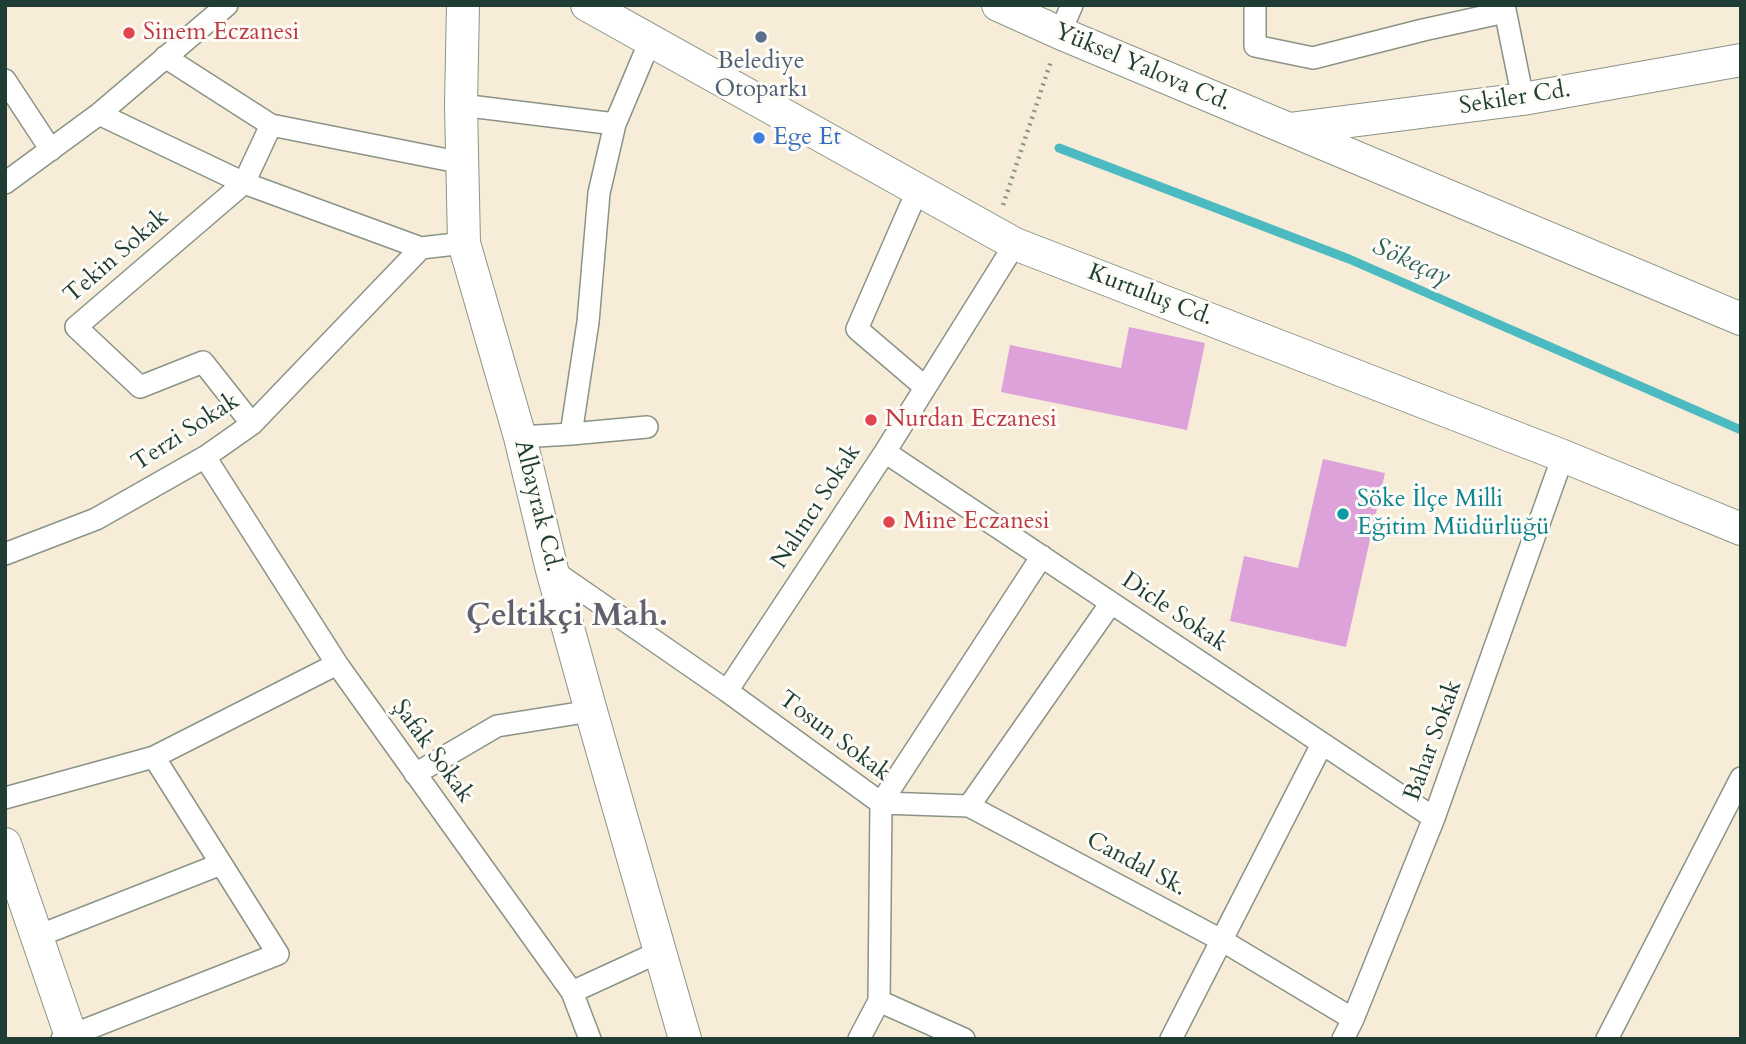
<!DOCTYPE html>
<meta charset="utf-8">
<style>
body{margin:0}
#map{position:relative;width:1746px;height:1044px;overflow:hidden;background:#f6ecd8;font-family:Cardo,serif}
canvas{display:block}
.frame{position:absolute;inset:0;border:7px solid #1f3d34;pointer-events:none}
</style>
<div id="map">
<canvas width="1746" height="1044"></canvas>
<div class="frame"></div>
</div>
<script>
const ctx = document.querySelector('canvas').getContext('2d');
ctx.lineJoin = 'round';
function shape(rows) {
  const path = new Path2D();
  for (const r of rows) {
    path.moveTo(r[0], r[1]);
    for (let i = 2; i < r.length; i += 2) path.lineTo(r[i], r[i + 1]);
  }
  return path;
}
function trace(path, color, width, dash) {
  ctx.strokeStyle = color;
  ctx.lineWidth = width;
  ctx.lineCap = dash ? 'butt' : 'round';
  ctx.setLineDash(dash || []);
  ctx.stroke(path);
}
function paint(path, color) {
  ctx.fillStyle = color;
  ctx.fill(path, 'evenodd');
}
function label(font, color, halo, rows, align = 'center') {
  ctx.font = font + ' Cardo,serif';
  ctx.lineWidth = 6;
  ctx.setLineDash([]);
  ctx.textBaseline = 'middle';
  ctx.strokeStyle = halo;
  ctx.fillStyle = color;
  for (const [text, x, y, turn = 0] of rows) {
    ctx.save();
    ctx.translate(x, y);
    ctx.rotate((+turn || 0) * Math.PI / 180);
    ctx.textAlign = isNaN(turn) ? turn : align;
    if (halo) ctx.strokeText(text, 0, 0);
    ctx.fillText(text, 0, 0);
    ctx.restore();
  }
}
const stream = shape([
 [1059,148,1349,259,1741,430]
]);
const building = shape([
 [1129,327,1205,343,1187,430,1001,392,1010,345,1121,368],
 [1323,459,1385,473,1346,647,1230,621,1244,556,1298,568]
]);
const path = shape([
 [1003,205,1051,61]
]);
const street = shape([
 [1255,5,1255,46,1313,58,1423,30,1505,12],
 [1504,5,1523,99],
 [1060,33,1072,5],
 [165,57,271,125,463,163],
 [5,80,51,150],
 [461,105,615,124],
 [99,114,244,183,421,248,464,243],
 [5,183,99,114,227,5],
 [918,189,857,329,925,387],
 [252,424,203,362,140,387,76,327,244,183,271,125],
 [571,434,647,427],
 [520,437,571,434,588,322,599,193,615,124,650,41],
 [885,452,1434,818],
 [205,457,337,664,572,992,659,952],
 [5,554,96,519,205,457,252,424,421,248],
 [552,570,727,691,881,803,879,1001,964,1039],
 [727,691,885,452,1015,244],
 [415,774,497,726,591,711],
 [5,798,154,757,337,664],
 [881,803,969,806,1223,941,1353,1019],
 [881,803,1042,556],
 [969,806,1111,603],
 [38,936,221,864],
 [572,992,590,1039],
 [62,1039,278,954,154,757],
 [859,1039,879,1001],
 [1171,1039,1322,744],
 [1343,1039,1353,1019,1434,818,1563,456],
 [1607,1039,1741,778]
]);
const secondary = shape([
 [463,5,461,105,464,243,520,437,552,570,591,711,685,1039],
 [587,5,1015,244,1563,456,1741,529],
 [998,5,1060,33,1741,319],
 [1289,129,1523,99,1741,60],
 [5,844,72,1039]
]);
const markers = [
 [129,33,7,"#e0444e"],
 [761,37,7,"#5c6f8a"],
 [759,138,7,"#3f7fe0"],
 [871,420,7,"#e0444e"],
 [1343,514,7,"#0f9aa8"],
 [889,522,7,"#e0444e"]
];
const healthNames = [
 ["Sinem Eczanesi",143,33],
 ["Nurdan Eczanesi",885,420],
 ["Mine Eczanesi",903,522]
];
const serviceNames = [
 ["Belediye",761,62],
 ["Otoparkı",761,90]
];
const streetNames = [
 ["Yüksel Yalova Cd.",1142,68,23],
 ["Sekiler Cd.",1515,99,-9],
 ["Tekin Sokak",117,257,-41],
 ["Kurtuluş Cd.",1150,296,21],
 ["Terzi Sokak",186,433,-33],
 ["Albayrak Cd.",537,506,76],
 ["Nalıncı Sokak",817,507,-57],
 ["Dicle Sokak",1174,613,34],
 ["Tosun Sokak",834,737,37],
 ["Bahar Sokak",1434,741,-70],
 ["Şafak Sokak",432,752,54],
 ["Candal Sk.",1136,865,28]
];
const shopNames = [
 ["Ege Et",773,138]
];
const cultureNames = [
 ["Söke İlçe Milli",1357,500],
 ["Eğitim Müdürlüğü",1357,528]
];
const waterNames = [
 ["Sökeçay",1411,263,24]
];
const districtNames = [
 ["Çeltikçi Mah.",567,618]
];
trace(stream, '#4bbac1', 9);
paint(building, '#dea2da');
trace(street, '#8a9486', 24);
trace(secondary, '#8a9486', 34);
trace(path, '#8a9486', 4.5, [2, 5]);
trace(street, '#fff', 21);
trace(secondary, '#fff', 32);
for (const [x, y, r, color] of markers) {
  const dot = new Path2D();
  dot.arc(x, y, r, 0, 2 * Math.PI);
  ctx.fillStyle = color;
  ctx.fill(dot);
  trace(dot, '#fdfcf7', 2.5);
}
label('24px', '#be3a42', '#fdfcf7', healthNames, 'left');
label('24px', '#4e5e75', '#fdfcf7', serviceNames);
label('24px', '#1f3d34', '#fdfcf7', streetNames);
label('24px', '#366cbe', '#fdfcf7', shopNames, 'left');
label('24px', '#0d838f', '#fdfcf7', cultureNames, 'left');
label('italic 26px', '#2c625e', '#fdfcf7', waterNames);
label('bold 32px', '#62606e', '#fdfcf7', districtNames);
</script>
